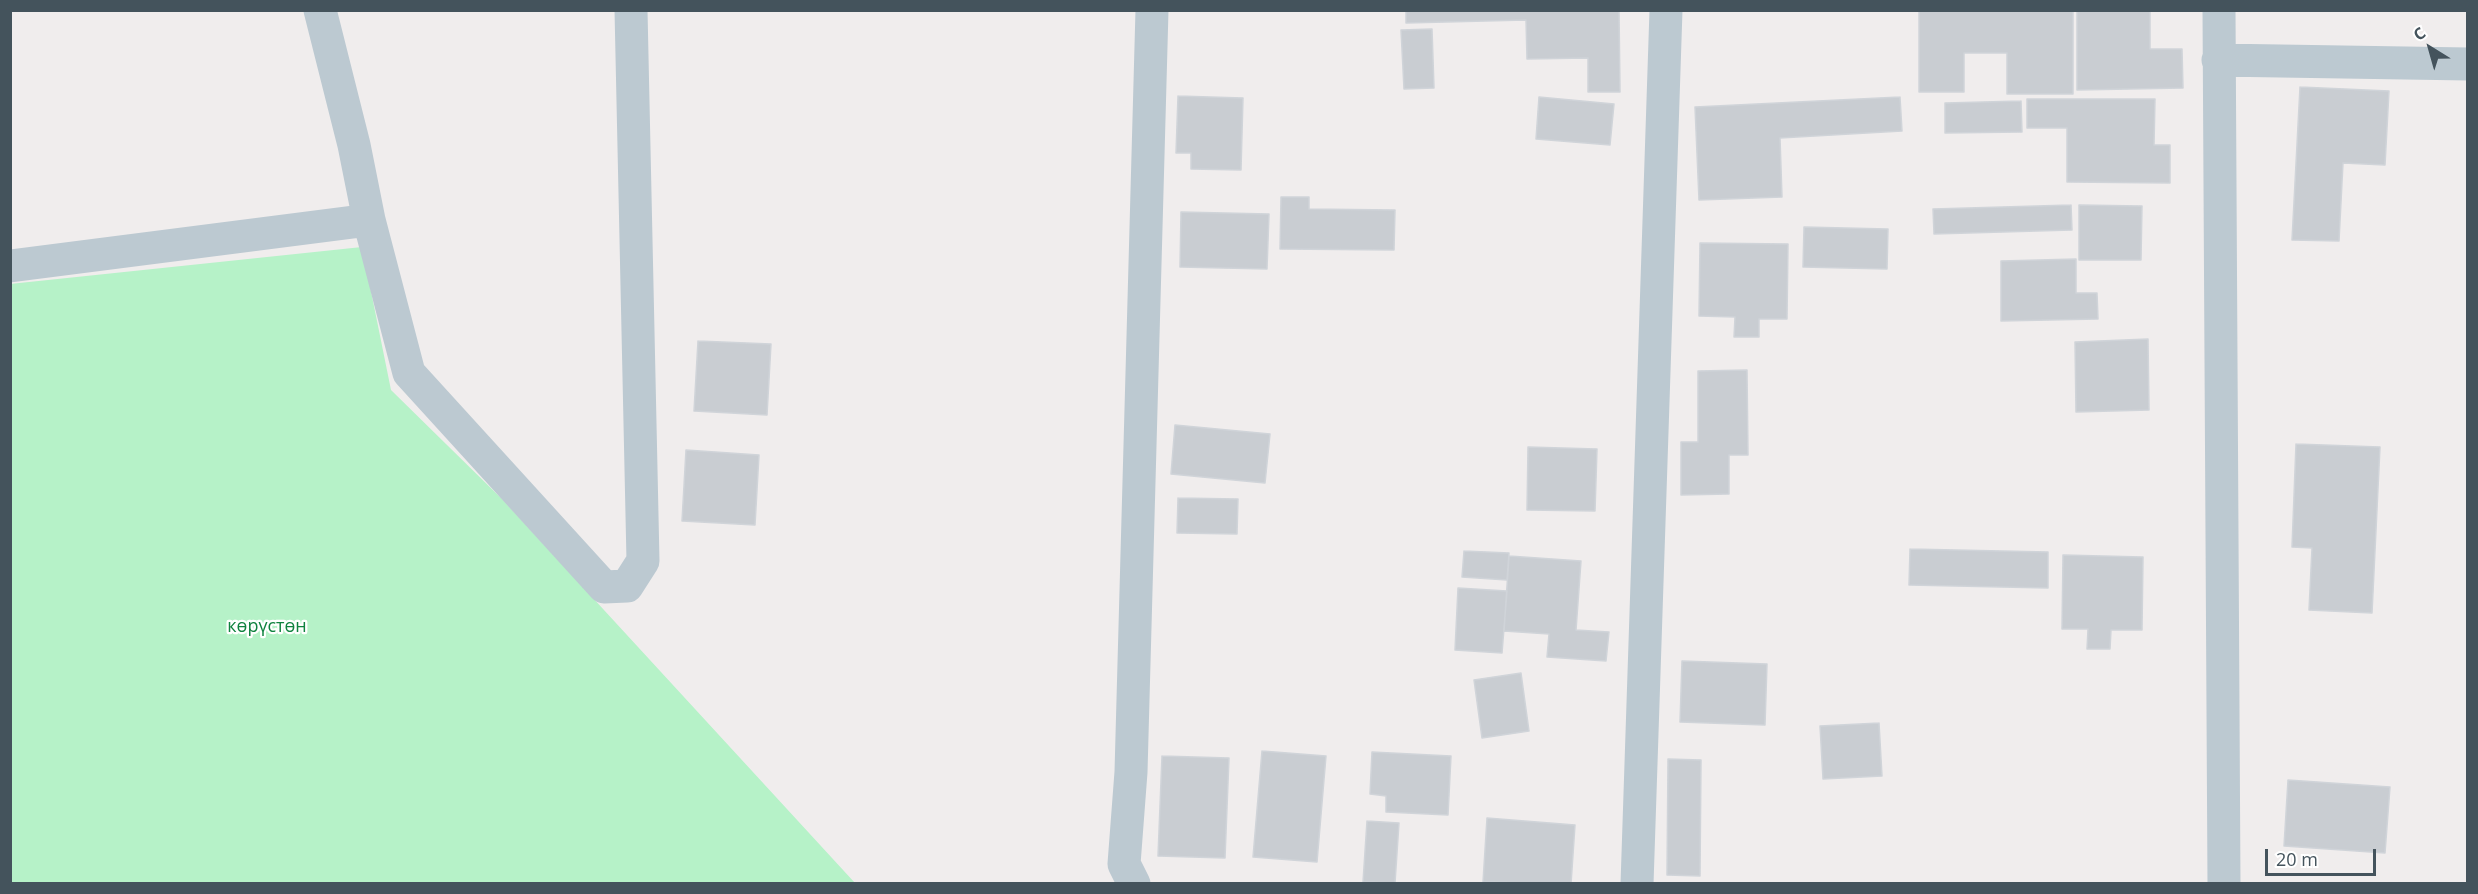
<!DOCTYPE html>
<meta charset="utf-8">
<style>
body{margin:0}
#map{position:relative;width:2478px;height:894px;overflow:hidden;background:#f0eded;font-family:"Open Sans",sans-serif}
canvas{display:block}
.frame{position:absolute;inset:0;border:12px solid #44535c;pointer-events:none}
.north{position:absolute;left:2400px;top:18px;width:60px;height:60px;-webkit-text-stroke:4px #fff;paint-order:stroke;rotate:323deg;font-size:16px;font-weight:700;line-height:24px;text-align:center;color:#44535c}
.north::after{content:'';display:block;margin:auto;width:21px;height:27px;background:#44535c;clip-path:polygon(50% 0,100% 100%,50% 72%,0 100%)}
.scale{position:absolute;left:2265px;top:849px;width:111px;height:27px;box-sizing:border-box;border:3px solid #44535c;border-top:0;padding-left:8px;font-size:18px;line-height:21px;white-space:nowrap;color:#44535c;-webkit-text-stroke:4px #fff;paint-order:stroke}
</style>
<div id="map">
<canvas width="2478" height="894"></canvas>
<div class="frame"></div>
<div class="north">С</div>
<div class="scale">20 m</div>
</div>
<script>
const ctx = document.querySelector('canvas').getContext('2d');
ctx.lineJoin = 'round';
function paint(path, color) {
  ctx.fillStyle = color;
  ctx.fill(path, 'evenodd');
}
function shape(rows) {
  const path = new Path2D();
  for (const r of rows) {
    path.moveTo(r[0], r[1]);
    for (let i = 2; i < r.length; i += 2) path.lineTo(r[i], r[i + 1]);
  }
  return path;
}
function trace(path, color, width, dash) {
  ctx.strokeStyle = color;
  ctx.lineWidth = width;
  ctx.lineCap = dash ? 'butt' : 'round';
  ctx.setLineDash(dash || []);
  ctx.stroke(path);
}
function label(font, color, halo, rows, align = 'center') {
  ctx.font = font + ' "Open Sans",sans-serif';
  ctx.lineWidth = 4.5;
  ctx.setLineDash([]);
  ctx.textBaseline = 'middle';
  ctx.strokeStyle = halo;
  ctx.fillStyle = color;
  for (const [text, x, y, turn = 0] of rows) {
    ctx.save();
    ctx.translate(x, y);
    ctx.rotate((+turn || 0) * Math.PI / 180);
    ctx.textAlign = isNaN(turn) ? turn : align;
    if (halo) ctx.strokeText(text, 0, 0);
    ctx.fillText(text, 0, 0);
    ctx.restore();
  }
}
const green = shape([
 [362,247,391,390,501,498,855,883,11,883,10,284]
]);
const building = shape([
 [1406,10,1619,10,1620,92,1588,92,1588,58,1527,59,1526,20,1406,23,1406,10],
 [1919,10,2073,10,2073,94,2007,94,2007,53,1964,53,1964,92,1919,92,1919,10],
 [2077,10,2150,10,2150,49,2182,49,2183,88,2077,90,2077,10],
 [1432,29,1434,88,1404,89,1401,30,1432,29],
 [2300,87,2389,91,2385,165,2343,163,2339,241,2292,240,2300,87],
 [1178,96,1243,98,1241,170,1191,169,1191,153,1176,153,1178,96],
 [1539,97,1614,104,1610,145,1536,139,1539,97],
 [1900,97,1902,131,1780,138,1782,197,1699,200,1695,107,1900,97],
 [2027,99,2155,99,2154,145,2170,145,2170,183,2067,182,2067,128,2027,128,2027,99],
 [2021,101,2022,132,1945,133,1945,103,2021,101],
 [1281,197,1309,197,1309,209,1395,210,1394,250,1280,249,1281,197],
 [2071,205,2072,230,1934,234,1933,209,2071,205],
 [2079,205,2142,206,2141,260,2079,260,2079,205],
 [1181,212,1269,214,1267,269,1180,267,1181,212],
 [1804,227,1888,229,1887,269,1803,267,1804,227],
 [1700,243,1788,244,1787,319,1759,319,1759,337,1734,337,1735,317,1699,316,1700,243],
 [2076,259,2076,293,2097,293,2098,319,2001,321,2001,261,2076,259],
 [2148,339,2149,410,2076,412,2075,342,2148,339],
 [698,341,771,344,767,415,694,411,698,341],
 [1747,370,1748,455,1729,455,1729,494,1681,495,1681,442,1698,442,1698,371,1747,370],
 [1175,425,1270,434,1265,483,1171,474,1175,425],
 [2296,444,2380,447,2372,613,2309,610,2312,548,2292,547,2296,444],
 [1528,447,1597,449,1595,511,1527,510,1528,447],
 [686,450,759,455,755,525,682,521,686,450],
 [1178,498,1238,499,1237,534,1177,533,1178,498],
 [1910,549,2048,552,2048,588,1909,585,1910,549],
 [1464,551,1509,553,1507,580,1462,577,1464,551],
 [2063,555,2143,557,2142,630,2111,630,2110,649,2087,649,2088,629,2062,629,2063,555],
 [1509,556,1581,561,1576,630,1609,632,1606,661,1547,657,1549,634,1504,631,1509,556],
 [1458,588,1507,591,1502,653,1455,650,1458,588],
 [1682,661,1767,664,1765,725,1680,722,1682,661],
 [1521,673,1529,731,1482,738,1474,680,1521,673],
 [1879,723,1882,776,1823,779,1820,726,1879,723],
 [1262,751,1326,756,1317,862,1253,857,1262,751],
 [1372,752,1451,756,1448,815,1386,812,1386,796,1370,794,1372,752],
 [1162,756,1229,758,1225,858,1158,856,1162,756],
 [1668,759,1701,760,1700,876,1667,875,1668,759],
 [2288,780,2390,787,2385,853,2284,846,2288,780],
 [1487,818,1575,825,1571,884,1483,882,1487,818],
 [1367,821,1399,823,1395,883,1363,882,1367,821]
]);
const minor = shape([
 [320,10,354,145,369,220,409,373,604,587,627,586,643,561,631,10],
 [2219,10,2224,884],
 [2218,60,2468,64],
 [10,266,369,220],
 [1134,884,1124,864,1131,772,1152,10],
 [1637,884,1666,10]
]);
const parkNames = [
 ["көрүстөн",267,627]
];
paint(green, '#b6f2c8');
paint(building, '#c9cdd2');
trace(building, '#d0d4d9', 1.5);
trace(minor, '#bcc9d1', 33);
label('18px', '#0f823e', '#fff', parkNames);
</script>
